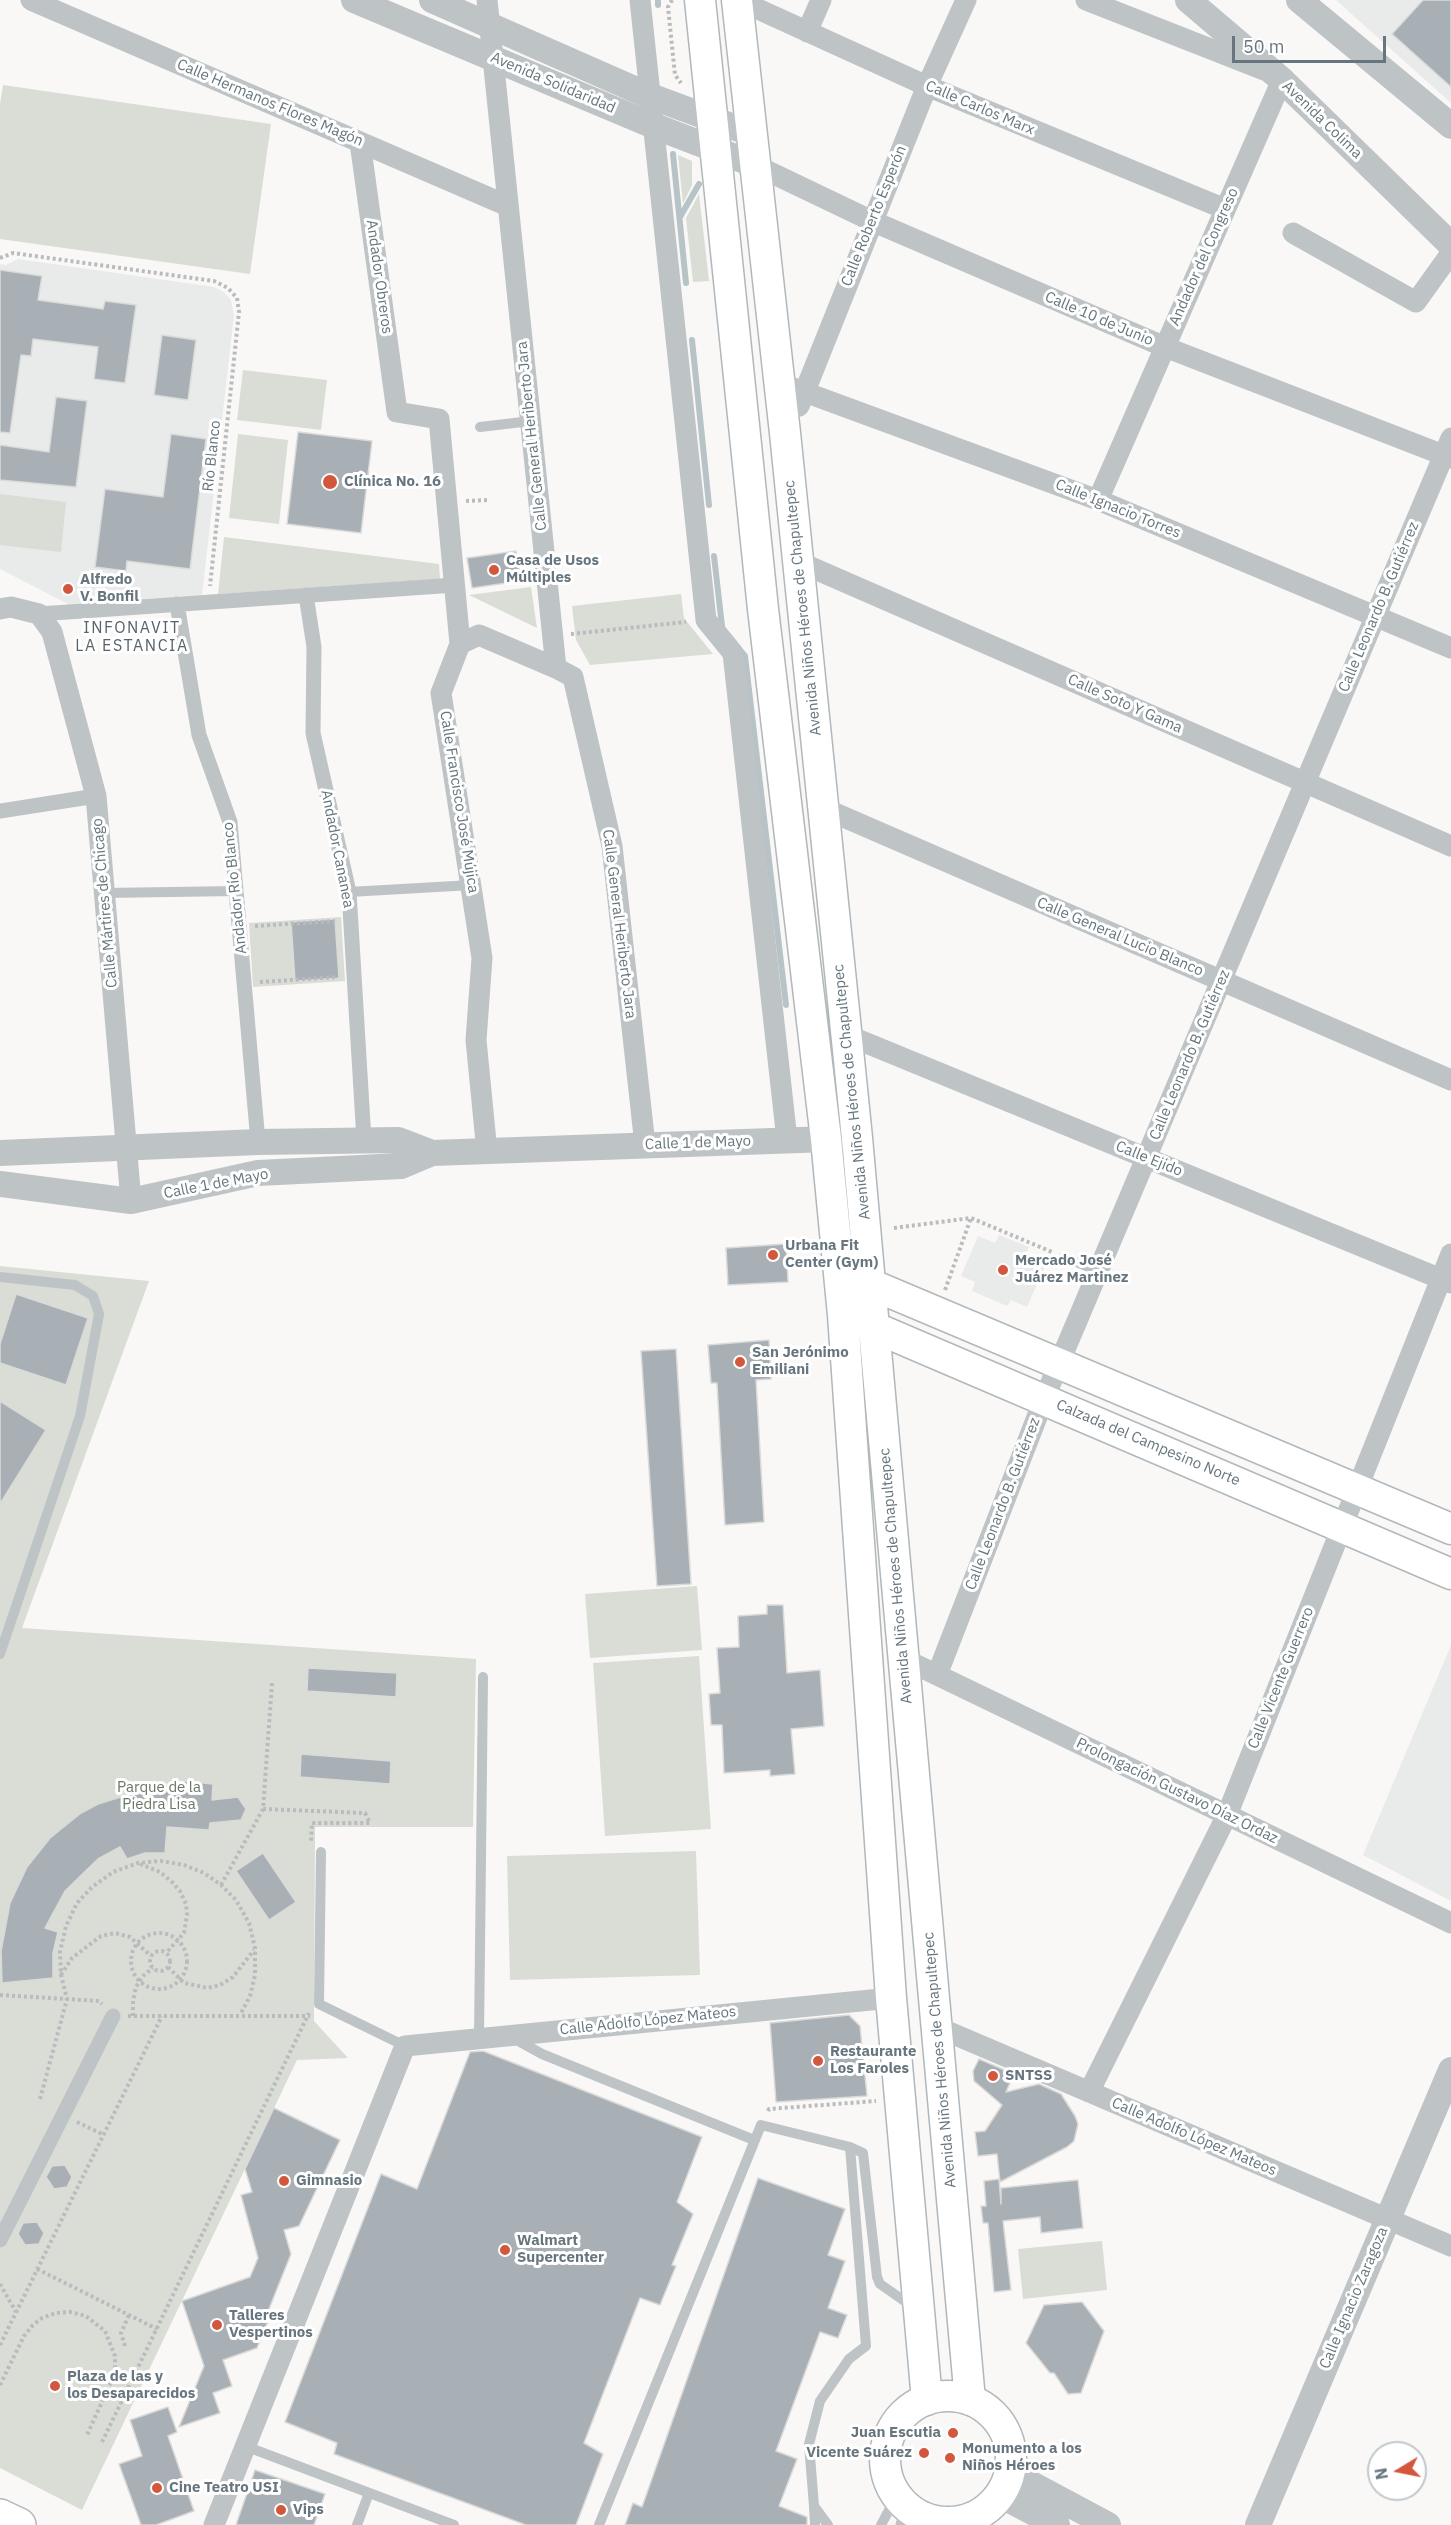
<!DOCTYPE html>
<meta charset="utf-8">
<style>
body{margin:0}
#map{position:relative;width:1451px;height:2525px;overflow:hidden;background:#f9f8f6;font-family:"IBM Plex Sans",sans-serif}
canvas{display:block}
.north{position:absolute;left:1367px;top:2441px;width:60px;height:60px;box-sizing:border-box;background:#fff;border:2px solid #c2c8cb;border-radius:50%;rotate:260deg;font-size:16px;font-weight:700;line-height:24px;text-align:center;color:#66757e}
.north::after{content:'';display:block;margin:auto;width:21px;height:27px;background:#d3573c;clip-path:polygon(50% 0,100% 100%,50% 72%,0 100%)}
.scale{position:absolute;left:1232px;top:36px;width:154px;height:27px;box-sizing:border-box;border:3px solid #66757e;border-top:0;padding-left:8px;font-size:18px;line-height:21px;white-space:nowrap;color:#66757e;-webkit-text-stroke:4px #fff;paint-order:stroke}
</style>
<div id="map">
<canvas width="1451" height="2525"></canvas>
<div class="north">N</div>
<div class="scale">50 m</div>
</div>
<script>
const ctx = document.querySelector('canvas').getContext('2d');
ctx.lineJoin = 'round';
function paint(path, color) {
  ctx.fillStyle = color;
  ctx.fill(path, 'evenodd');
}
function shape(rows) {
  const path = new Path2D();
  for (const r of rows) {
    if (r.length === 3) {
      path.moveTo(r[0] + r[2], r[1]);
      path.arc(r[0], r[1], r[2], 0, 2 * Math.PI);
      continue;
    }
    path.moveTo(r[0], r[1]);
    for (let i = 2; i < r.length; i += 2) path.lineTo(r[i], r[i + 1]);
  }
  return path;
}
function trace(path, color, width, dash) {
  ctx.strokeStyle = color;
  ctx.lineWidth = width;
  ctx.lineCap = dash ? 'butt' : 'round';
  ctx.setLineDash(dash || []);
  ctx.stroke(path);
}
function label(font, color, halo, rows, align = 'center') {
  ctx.font = font + ' "IBM Plex Sans",sans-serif';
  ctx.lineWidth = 6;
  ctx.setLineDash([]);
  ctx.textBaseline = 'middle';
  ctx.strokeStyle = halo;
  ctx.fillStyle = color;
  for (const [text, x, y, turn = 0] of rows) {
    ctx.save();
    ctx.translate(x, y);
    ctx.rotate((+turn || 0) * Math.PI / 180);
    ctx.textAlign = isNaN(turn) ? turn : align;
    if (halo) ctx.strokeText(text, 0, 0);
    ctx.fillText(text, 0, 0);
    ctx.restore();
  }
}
const built = shape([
 [1336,0,1451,0,1451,103,1346,9],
 [18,259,214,287,224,292,231,300,234,315,202,595,68,604,0,569,0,264,6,265],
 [999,1235,1029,1247,1026,1255,1046,1264,1027,1307,1011,1300,1007,1306,972,1291,975,1282,961,1276,978,1236,995,1243],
 [1451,1645,1451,1901,1363,1855]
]);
const green = shape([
 [3,85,271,124,250,274,0,239,0,104],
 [678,155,692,161,692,185,683,204],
 [699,194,709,281,693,282,686,218],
 [243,370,327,380,321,430,237,420],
 [238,434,288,440,279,524,229,518],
 [0,494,66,502,61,552,0,545],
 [224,537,439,564,440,579,218,594],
 [531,587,537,628,469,595],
 [681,594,684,618,713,654,590,665,576,640,572,606],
 [341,917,345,981,253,987,249,923],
 [0,1266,149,1281,22,1628,476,1659,473,1827,315,1827,314,2021,348,2058,297,2060,82,2510,0,2468],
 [697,1586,702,1650,590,1658,585,1594],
 [699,1656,711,1829,605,1836,593,1663],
 [696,1851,700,1975,510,1980,507,1856],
 [1102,2241,1107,2290,1023,2299,1018,2249]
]);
const stream = shape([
 [658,0,658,5],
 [673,154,686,283],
 [680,217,699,184],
 [692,340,709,505],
 [714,556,722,626],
 [739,649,745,656,786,1005]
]);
const building = shape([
 [1423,0,1451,0,1451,87,1392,34,1423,0],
 [0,270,42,276,38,300,103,309,105,301,136,305,125,383,94,379,98,347,33,339,31,356,21,355,10,433,0,432,0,270],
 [162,335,196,340,188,400,154,395,162,335],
 [56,397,87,401,76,487,0,480,0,445,49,452,56,397],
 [298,432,372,441,361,533,287,524,298,432],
 [171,434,206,439,190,569,127,561,126,571,95,567,105,489,163,497,171,434],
 [516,551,521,581,472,588,467,558,516,551],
 [335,919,339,978,295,981,291,922,335,919],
 [786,1244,788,1282,728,1285,726,1248,786,1244],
 [16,1294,88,1318,66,1385,0,1363,0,1344,16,1294],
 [769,1340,771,1379,756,1380,764,1522,725,1525,717,1383,711,1383,708,1345,769,1340],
 [676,1349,691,1584,657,1586,641,1351,676,1349],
 [0,1401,46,1430,0,1504,0,1401],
 [767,1605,783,1605,787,1673,820,1670,824,1726,791,1729,795,1774,770,1776,770,1770,724,1773,722,1725,711,1725,709,1694,720,1693,717,1648,739,1647,738,1616,767,1614,767,1605],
 [308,1668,397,1673,396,1697,307,1691,308,1668],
 [301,1754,391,1761,390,1784,300,1777,301,1754],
 [184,1781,213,1784,212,1800,238,1797,246,1809,241,1820,210,1823,209,1830,167,1827,165,1853,145,1853,127,1859,120,1847,98,1859,65,1891,45,1928,58,1932,53,1953,53,1978,2,1983,1,1951,10,1903,27,1867,50,1838,81,1813,98,1804,140,1791,183,1787,184,1781],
 [263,1853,296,1902,269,1920,236,1871,263,1853],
 [849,2015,860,2026,867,2096,776,2102,770,2023,849,2015],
 [483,2051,702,2137,677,2202,693,2214,672,2265,676,2266,660,2305,640,2298,584,2443,603,2454,576,2525,526,2525,334,2454,337,2443,285,2422,381,2174,417,2189,470,2052,483,2051],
 [979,2059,1014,2074,1006,2092,1039,2084,1061,2094,1075,2116,1078,2124,1074,2141,1067,2147,1000,2182,997,2154,978,2156,975,2132,985,2131,1002,2105,974,2081,973,2071,979,2059],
 [274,2108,340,2140,299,2226,284,2230,291,2254,267,2314,269,2319,257,2348,223,2360,232,2386,213,2393,220,2413,179,2427,204,2366,182,2301,250,2277,258,2258,241,2195,252,2192,245,2169,274,2108],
 [65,2165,72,2177,67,2187,54,2189,46,2177,52,2166,65,2165],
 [758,2178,845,2209,828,2255,845,2261,828,2308,847,2315,838,2338,820,2332,776,2451,797,2459,779,2506,807,2517,807,2525,625,2525,633,2503,642,2507,758,2178],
 [999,2179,1001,2204,1001,2188,1078,2180,1083,2228,1041,2233,1040,2217,1003,2221,1011,2290,994,2292,988,2223,983,2223,981,2206,986,2206,984,2181,999,2179],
 [37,2222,44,2233,39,2244,25,2245,18,2234,23,2223,37,2222],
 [1082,2302,1104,2331,1081,2393,1068,2394,1054,2373,1050,2373,1026,2343,1044,2305,1082,2302],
 [168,2407,177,2432,168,2436,194,2511,156,2525,141,2525,119,2464,142,2456,130,2420,168,2407],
 [255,2470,325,2494,314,2525,236,2525,255,2470]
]);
const path = shape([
 [672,0,668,7,675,75,681,83],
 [0,258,13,253,214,281,228,288,237,298,239,312,210,586],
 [466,501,488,500],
 [571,634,686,622],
 [255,926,335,921],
 [260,982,337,977],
 [894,1228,971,1218,1052,1252],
 [945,1290,971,1218],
 [263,1809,365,1813,370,1823,312,1823,311,1841],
 [140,1864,160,1872,172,1882,180,1891,186,1904,187,1915,184,1933,166,1953],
 [221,1885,263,1809,272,1683],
 [159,1961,28],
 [160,1961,10],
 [168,1967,184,1983,208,1988,220,1985,233,1977,254,1950],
 [61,1975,72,1958,101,1936,115,1933,130,1937,151,1956],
 [0,1995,99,2001,102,2004],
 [128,2016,310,2016],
 [133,2016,133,2001,136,1987,144,1975,153,1968],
 [40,2099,67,1999,61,1975,60,1952,66,1926,77,1903,92,1887,113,1872,138,1863,161,1861,184,1865,204,1873,221,1885,236,1900,249,1923,255,1948,255,1975,250,1996,240,2015],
 [768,2111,769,2109,876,2101],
 [77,2122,104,2135],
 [37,2269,157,2329],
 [0,2284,16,2312],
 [0,2345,162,2016],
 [125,2346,121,2333,129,2315],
 [0,2385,24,2336,33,2325,42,2318,56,2313,70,2312,86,2316,105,2331,115,2356,115,2373,87,2435],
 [102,2442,309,2013]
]);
const service = shape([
 [480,427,531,421],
 [349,892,472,885],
 [104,893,237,891],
 [1064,1257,1098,1271],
 [0,1277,75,1285,93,1296,99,1314,80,1416,0,1654],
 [321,1852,319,2004,405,2046],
 [479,2038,483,1677],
 [513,2038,542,2054,754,2140],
 [245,2446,454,2525],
 [814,2506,815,2525],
 [357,2525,369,2493],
 [599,2525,761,2125,850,2147,863,2153,877,2277,880,2284,913,2307],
 [828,2525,814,2506,809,2444,820,2401,849,2359,866,2346,850,2147],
 [881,2525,897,2495]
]);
const pedestrian = shape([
 [306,595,314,647,313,733,349,892,364,1140],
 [177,604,199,735,230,822,258,1142],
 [39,614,455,585],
 [0,811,96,796],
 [0,2240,113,2016]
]);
const minor = shape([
 [31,0,508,206],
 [487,0,556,668,573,677,612,846,645,1145],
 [640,0,706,620,733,653,787,1140],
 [738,0,927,86,1225,209],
 [1086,0,1264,70],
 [807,32,821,0],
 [360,142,397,412,439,419,460,644,441,693,482,958,476,1040,487,1152],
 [753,164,872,221,1165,347,1451,458],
 [1293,233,1416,302,1451,253],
 [780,383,1098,500,1451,648],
 [799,406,927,86,966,0],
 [1098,500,1282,80],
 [799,562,1451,846],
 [0,609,11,607,39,614,52,632,96,796,131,1201],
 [460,644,479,635,556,668],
 [823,808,1451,1080],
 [847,1035,1451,1283],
 [904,1659,1451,1923],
 [937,1675,1044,1399,1451,438],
 [937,2027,1451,2246],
 [1089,2092,1227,1815,1451,1254],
 [214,2525,405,2046,891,1998],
 [906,2525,913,2512]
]);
const tertiary = shape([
 [354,0,654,126,753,164],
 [432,0,650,96,750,133],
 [1188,0,1282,80,1451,245],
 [1299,0,1451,126],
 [0,1153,258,1142,398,1140,432,1153],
 [0,1184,131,1201,258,1173,401,1166,432,1153,857,1138],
 [1009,2472,1108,2525],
 [1000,2495,1057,2525],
 [1258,2525,1451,2070]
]);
const secondary = shape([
 [700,0,763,609,826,1139,843,1315,891,1998,927,2400],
 [737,0,785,433,857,1138,970,2400],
 [870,1284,1451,1529],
 [857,1320,1451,1574],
 [948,2459,63]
]);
const primary = shape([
 [0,2516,19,2525]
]);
const markers = [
 [330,482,8,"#d3573c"],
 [494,570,6,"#d3573c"],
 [68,589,6,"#d3573c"],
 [773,1255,6,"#d3573c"],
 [1003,1270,6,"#d3573c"],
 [740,1362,6,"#d3573c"],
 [818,2061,6,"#d3573c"],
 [993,2076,6,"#d3573c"],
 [284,2181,6,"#d3573c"],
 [505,2250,6,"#d3573c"],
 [217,2325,6,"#d3573c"],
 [55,2386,6,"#d3573c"],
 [953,2433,6,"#d3573c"],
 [924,2453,6,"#d3573c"],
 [950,2458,6,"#d3573c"],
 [157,2488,6,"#d3573c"],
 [281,2510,6,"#d3573c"]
];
const streetNames = [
 ["Avenida Solidaridad",553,83,23],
 ["Calle Hermanos Flores Magón",270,103,23],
 ["Calle Carlos Marx",980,108,23],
 ["Avenida Colima",1322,120,44],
 ["Calle Roberto Esperón",874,216,-68],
 ["Andador del Congreso",1204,257,-66],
 ["Andador Obreros",379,277,82],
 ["Calle 10 de Junio",1099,319,23],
 ["Calle General Heriberto Jara",532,436,-96],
 ["Río Blanco",212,456,-84],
 ["Calle Ignacio Torres",1118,509,22],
 ["Calle Leonardo B. Gutiérrez",1379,607,-67],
 ["Avenida Niños Héroes de Chapultepec",803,608,-96],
 ["Calle Soto Y Gama",1125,704,24],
 ["Calle Francisco José Mújica",459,802,81],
 ["Andador Cananea",337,849,79],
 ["Andador Río Blanco",235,888,-96],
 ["Calle Mártires de Chicago",105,903,-95],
 ["Calle General Heriberto Jara",619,924,83],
 ["Calle General Lucio Blanco",1120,937,23],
 ["Calle Leonardo B. Gutiérrez",1190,1055,-67],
 ["Avenida Niños Héroes de Chapultepec",852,1092,-96],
 ["Calle 1 de Mayo",698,1143,-2],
 ["Calle Ejido",1149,1159,22],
 ["Calle 1 de Mayo",216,1184,-11],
 ["Calzada del Campesino Norte",1148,1443,23],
 ["Calle Leonardo B. Gutiérrez",1003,1504,-69],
 ["Avenida Niños Héroes de Chapultepec",896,1576,-95],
 ["Calle Vicente Guerrero",1281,1678,-68],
 ["Prolongación Gustavo Díaz Ordaz",1177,1791,26],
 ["Calle Adolfo López Mateos",648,2021,-6],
 ["Avenida Niños Héroes de Chapultepec",940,2060,-95],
 ["Calle Adolfo López Mateos",1194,2137,23],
 ["Calle Ignacio Zaragoza",1354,2298,-67]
];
const poiNames = [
 ["Clínica No. 16",344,482],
 ["Casa de Usos",506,561],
 ["Múltiples",506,578],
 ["Alfredo",80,580],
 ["V. Bonfil",80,597],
 ["Urbana Fit",785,1246],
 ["Center (Gym)",785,1263],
 ["Mercado José",1015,1261],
 ["Juárez Martinez",1015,1278],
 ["San Jerónimo",752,1353],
 ["Emiliani",752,1370],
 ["Restaurante",830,2052],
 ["Los Faroles",830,2069],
 ["SNTSS",1005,2076],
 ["Gimnasio",296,2181],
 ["Walmart",517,2241],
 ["Supercenter",517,2258],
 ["Talleres",229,2316],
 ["Vespertinos",229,2333],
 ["Plaza de las y",67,2377],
 ["los Desaparecidos",67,2394],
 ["Juan Escutia",941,2433,"right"],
 ["Monumento a los",962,2449],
 ["Niños Héroes",962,2466],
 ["Vicente Suárez",912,2453,"right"],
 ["Cine Teatro USI",169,2488],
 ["Vips",293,2510]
];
const parkNames = [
 ["Parque de la",159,1788],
 ["Piedra Lisa",159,1805]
];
const neighbourhoodNames = [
 ["INFONAVIT",132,628],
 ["LA ESTANCIA",132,646]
];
paint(built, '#e9eaea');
paint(green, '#d9ddd6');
trace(stream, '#b7c3c6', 6);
paint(building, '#a8afb5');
trace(building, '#dadad9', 1.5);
trace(secondary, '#b1b7bb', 33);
trace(primary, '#b2b7ba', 36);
trace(path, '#b9bcbe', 4, [3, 3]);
trace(service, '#bec3c6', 10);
trace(pedestrian, '#bec3c6', 15);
trace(minor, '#bec3c6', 21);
trace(tertiary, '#bec3c6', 26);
trace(secondary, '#fff', 30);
trace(primary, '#fff', 33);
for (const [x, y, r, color] of markers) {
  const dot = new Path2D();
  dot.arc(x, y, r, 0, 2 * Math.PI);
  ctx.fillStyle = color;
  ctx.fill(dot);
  trace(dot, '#fff', 2);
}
label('15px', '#66757e', '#fff', streetNames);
label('bold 15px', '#66757e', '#fff', poiNames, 'left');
label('15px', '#697765', '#fff', parkNames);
ctx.letterSpacing = '1.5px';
label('16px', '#58636a', '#fff', neighbourhoodNames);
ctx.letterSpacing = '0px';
</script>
